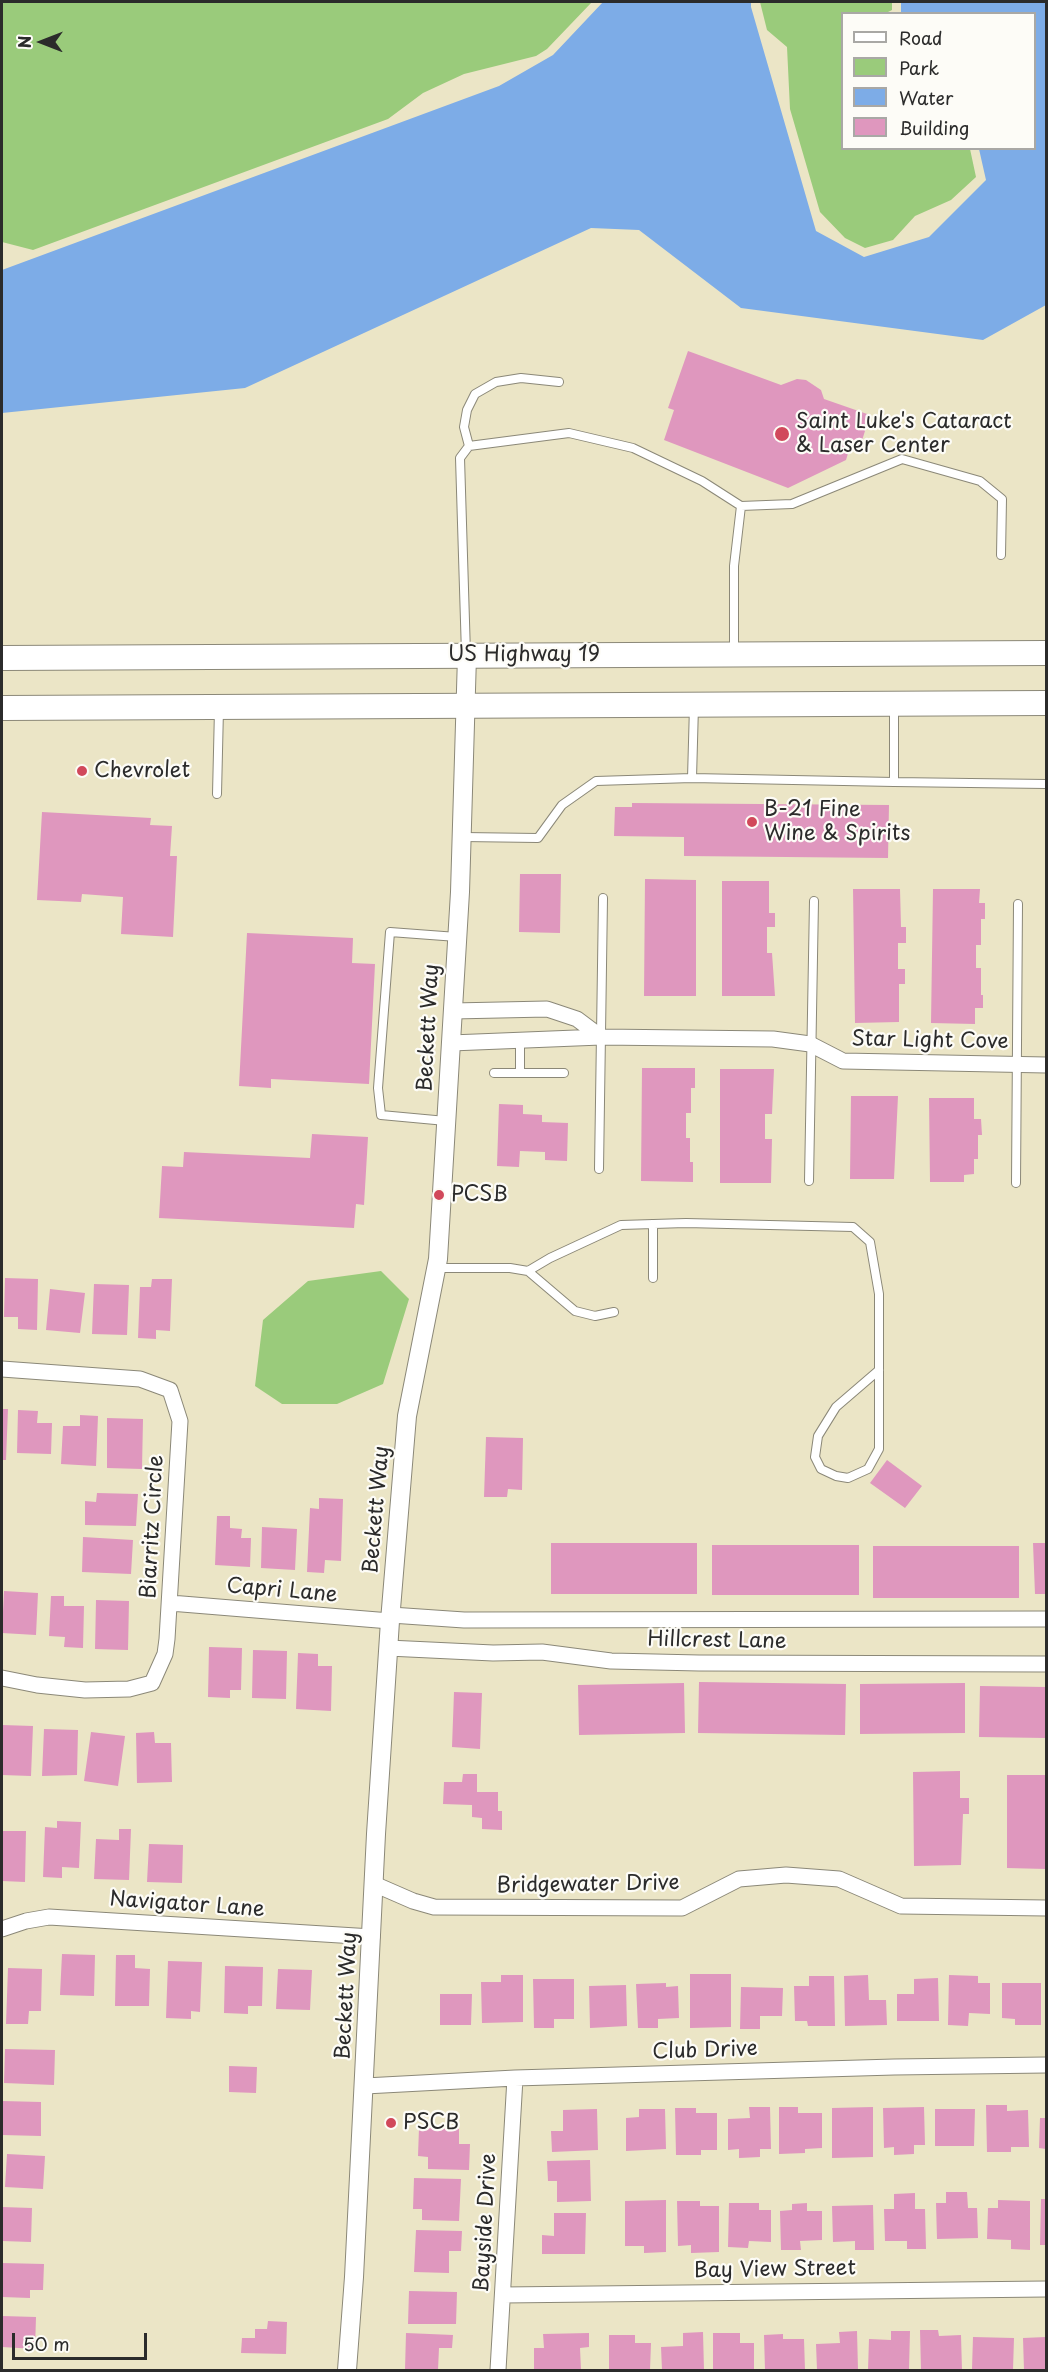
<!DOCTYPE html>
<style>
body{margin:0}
#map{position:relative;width:1048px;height:2372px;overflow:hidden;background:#ebe5c6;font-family:"Playpen Sans",sans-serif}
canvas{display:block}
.frame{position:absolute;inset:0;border:3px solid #2b2b2b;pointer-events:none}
.legend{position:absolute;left:841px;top:12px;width:195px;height:138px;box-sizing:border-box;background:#fdfcf7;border:2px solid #a9a8a5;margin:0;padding:8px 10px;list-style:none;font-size:18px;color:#2b2b2b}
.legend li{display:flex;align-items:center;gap:12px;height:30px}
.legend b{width:30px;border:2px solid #a9a8a5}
.north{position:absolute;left:12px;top:12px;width:60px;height:60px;-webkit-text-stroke:4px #fdfcf7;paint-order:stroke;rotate:270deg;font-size:16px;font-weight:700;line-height:24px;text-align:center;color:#2b2b2b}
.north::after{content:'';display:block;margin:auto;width:21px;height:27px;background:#2b2b2b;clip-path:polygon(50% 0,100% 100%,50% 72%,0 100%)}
.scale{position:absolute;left:12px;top:2333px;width:135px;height:27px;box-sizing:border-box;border:3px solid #2b2b2b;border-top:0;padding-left:8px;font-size:18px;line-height:21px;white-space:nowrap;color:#2b2b2b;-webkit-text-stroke:4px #fdfcf7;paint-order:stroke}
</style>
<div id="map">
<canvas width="1048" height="2372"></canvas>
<div class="frame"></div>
<ul class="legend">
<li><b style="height:8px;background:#fff"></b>Road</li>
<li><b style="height:16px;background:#9acb7b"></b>Park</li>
<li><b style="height:16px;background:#7dace7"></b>Water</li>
<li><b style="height:16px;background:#df97be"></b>Building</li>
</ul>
<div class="north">N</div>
<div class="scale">50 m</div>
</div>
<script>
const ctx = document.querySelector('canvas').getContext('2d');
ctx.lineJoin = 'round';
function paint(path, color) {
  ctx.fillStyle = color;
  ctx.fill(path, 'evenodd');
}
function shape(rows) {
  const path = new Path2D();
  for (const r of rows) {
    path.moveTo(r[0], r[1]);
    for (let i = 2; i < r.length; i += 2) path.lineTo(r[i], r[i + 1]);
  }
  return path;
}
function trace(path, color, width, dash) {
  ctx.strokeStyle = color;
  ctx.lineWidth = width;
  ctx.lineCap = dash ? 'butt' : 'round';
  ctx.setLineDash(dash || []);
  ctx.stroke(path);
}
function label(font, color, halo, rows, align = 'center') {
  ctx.font = font + ' "Playpen Sans",sans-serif';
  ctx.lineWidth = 4.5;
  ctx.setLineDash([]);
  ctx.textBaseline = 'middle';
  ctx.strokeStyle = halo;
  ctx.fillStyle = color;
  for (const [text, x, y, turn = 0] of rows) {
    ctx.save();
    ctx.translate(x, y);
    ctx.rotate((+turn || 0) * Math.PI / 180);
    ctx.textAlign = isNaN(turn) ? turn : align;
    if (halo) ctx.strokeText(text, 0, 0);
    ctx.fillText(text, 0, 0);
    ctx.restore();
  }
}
const green = shape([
 [2,2,592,2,547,49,536,56,464,74,423,93,388,119,33,250,2,242],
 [760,2,892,2,892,10,886,13,842,14,842,148,970,149,976,177,951,200,915,216,893,240,865,248,845,238,820,212,790,109,787,47,767,30],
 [381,1271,409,1299,383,1384,337,1404,282,1404,255,1386,263,1320,308,1281]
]);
const water = shape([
 [603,2,751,2,751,7,816,231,864,257,929,237,986,180,979,149,1034,148,1034,14,901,13,901,2,1046,2,1046,305,983,340,741,308,639,230,591,228,245,388,2,413,2,270,499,86,553,55]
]);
const building = shape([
 [688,351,781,385,797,379,806,380,821,390,824,399,870,415,859,450,850,447,846,460,788,488,664,440,674,410,668,408],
 [632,803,889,805,888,858,684,856,684,837,614,836,615,807,632,807],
 [42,812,151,818,150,825,172,826,170,856,177,856,173,937,121,934,123,897,82,894,81,902,37,900],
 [520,874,561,874,560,933,519,932],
 [645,879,696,880,696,996,644,996],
 [722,881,769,881,769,913,775,913,775,927,767,927,767,953,772,953,775,996,722,996],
 [853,889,900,889,901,927,906,927,906,943,898,943,898,969,905,969,905,984,899,984,899,1022,855,1023],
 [933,889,980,889,979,903,985,903,985,919,981,919,981,945,976,945,976,968,981,968,981,995,983,995,983,1008,975,1008,975,1024,931,1023],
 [247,933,353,938,352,963,375,964,369,1084,271,1079,271,1088,239,1086],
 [642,1068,695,1068,695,1088,691,1088,691,1113,686,1113,686,1138,690,1138,690,1162,693,1162,693,1182,641,1181],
 [720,1069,774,1069,772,1114,765,1114,765,1139,772,1139,771,1183,720,1183],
 [851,1096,898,1096,894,1179,850,1179],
 [929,1098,974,1098,974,1119,981,1119,982,1135,978,1135,978,1159,974,1159,974,1174,964,1175,964,1182,930,1182],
 [499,1104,523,1105,523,1114,542,1115,542,1122,568,1123,567,1161,545,1160,545,1152,520,1151,519,1167,497,1166],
 [312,1134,368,1137,364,1205,356,1204,354,1228,159,1218,162,1166,183,1167,184,1152,310,1158],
 [5,1278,38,1279,37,1330,18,1329,18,1317,4,1317],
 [152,1279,172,1279,170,1331,156,1330,156,1339,138,1338,140,1287,151,1287],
 [94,1284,129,1285,127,1335,92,1334],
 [50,1289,85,1293,80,1333,46,1330],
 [2,1409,8,1409,6,1460,2,1460],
 [18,1410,38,1411,37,1423,52,1423,51,1454,17,1453],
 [80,1415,98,1416,96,1466,61,1464,63,1426,80,1426],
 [107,1418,143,1419,142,1469,107,1468],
 [486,1437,523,1438,522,1490,508,1489,507,1497,484,1497],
 [887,1460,922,1486,905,1508,870,1483],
 [97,1493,138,1494,136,1526,85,1525,85,1501,96,1502],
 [319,1498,343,1499,341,1561,325,1560,324,1573,307,1572,310,1508,319,1509],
 [217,1516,230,1516,230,1528,242,1529,241,1538,251,1538,250,1567,215,1565],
 [262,1527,297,1529,295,1570,261,1568],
 [83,1537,133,1540,131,1574,82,1572],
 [551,1543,697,1543,697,1594,551,1594],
 [1033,1543,1046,1543,1046,1594,1035,1594],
 [712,1545,859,1545,859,1595,712,1595],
 [873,1546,1019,1546,1019,1598,873,1598],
 [4,1591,38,1593,36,1635,2,1633],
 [51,1596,64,1596,64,1606,84,1606,83,1648,64,1647,65,1637,49,1636],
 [96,1600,129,1601,128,1650,95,1649],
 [209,1647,242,1648,241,1690,230,1690,230,1698,208,1697],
 [253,1650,287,1651,286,1699,252,1698],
 [298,1653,318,1654,318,1666,332,1666,331,1711,296,1709],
 [699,1682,846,1684,845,1735,698,1733],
 [684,1683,685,1733,579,1735,578,1685],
 [965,1683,965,1733,860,1734,860,1684],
 [980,1686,1046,1687,1046,1738,979,1737],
 [454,1692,482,1693,480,1749,452,1747],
 [2,1725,33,1726,31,1776,2,1775],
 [44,1729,78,1730,77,1775,42,1776],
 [91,1732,125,1736,118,1786,84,1781],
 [154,1732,155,1743,171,1743,172,1782,137,1783,136,1733],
 [960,1771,960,1798,969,1798,969,1814,963,1814,961,1865,914,1866,913,1772],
 [463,1774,477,1774,477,1792,498,1792,498,1811,502,1811,502,1830,482,1829,482,1818,472,1817,472,1805,443,1804,444,1782,462,1782],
 [1007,1775,1046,1775,1046,1869,1007,1868],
 [57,1821,81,1822,79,1868,62,1867,62,1878,43,1877,45,1827,57,1828],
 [119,1829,131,1829,129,1880,94,1879,96,1839,119,1840],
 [2,1831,26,1831,25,1882,2,1881],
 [149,1844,183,1845,182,1883,147,1882],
 [62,1954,95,1955,94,1996,60,1995],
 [116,1955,135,1955,135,1968,150,1969,149,2006,115,2006],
 [168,1961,202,1962,200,2012,191,2011,191,2019,166,2018],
 [225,1966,263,1967,262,2006,248,2006,248,2014,224,2013],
 [8,1968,42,1969,41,2011,29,2011,28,2024,6,2024],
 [278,1969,312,1970,310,2010,276,2009],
 [690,1974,731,1974,731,2027,690,2028],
 [501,1975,523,1975,523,2022,482,2023,481,1982,501,1982],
 [868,1975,869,2000,886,2000,887,2025,845,2026,844,1976],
 [949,1975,978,1976,978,1983,990,1983,990,2014,969,2013,968,2026,948,2025],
 [809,1976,834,1976,835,2026,808,2026,807,2021,795,2021,794,1986,809,1986],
 [938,1978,939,2021,897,2021,897,1994,914,1994,914,1979],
 [533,1979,574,1979,574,2019,554,2019,554,2028,534,2028],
 [666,1983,666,1987,678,1986,679,2018,658,2019,658,2028,638,2028,636,1984],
 [1002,1983,1041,1983,1041,2025,1015,2025,1015,2019,1002,2018],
 [626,1985,627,2026,590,2028,589,1986],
 [741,1987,783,1988,782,2016,760,2016,760,2029,740,2029],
 [440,1994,472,1994,471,2025,440,2025],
 [5,2049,55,2050,54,2085,4,2083],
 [229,2066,257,2067,256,2093,229,2092],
 [2,2101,41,2102,41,2136,2,2135],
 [986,2105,1007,2105,1007,2111,1028,2110,1029,2147,1011,2147,1011,2152,987,2152],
 [749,2107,770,2107,771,2149,760,2149,760,2157,739,2158,739,2149,728,2150,728,2119,750,2118],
 [779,2107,798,2107,798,2113,822,2113,822,2148,805,2149,805,2153,779,2154],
 [873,2107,873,2157,832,2158,832,2108],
 [924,2107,925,2145,914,2145,914,2154,894,2155,894,2147,884,2148,883,2108],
 [675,2108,696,2108,696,2113,717,2113,717,2150,701,2150,701,2155,676,2155],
 [597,2109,598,2150,552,2152,551,2131,563,2131,563,2110],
 [639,2109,665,2109,666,2149,626,2151,626,2118,639,2117],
 [935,2109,975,2109,974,2146,935,2146],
 [1040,2118,1046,2118,1046,2149,1039,2148],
 [419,2128,459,2129,459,2144,470,2144,469,2170,428,2169,428,2157,418,2156],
 [7,2154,45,2156,43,2189,5,2187],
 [590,2160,591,2201,557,2202,557,2181,548,2181,547,2161],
 [414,2178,461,2179,459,2221,422,2220,422,2209,413,2209],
 [946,2192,967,2192,968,2208,977,2208,978,2238,937,2239,936,2203,946,2203],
 [915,2193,915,2209,925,2209,926,2249,907,2249,907,2241,885,2241,884,2209,894,2209,894,2194],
 [1041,2199,1046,2199,1046,2245,1040,2245],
 [666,2200,666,2252,644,2253,644,2246,625,2246,625,2201],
 [998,2200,1030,2201,1030,2250,1011,2249,1011,2240,987,2239,988,2208,998,2208],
 [677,2201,700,2201,700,2206,719,2206,719,2252,691,2253,691,2245,678,2246],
 [729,2203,759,2203,759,2210,771,2210,771,2242,749,2241,748,2248,728,2247],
 [807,2203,807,2211,822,2211,822,2240,800,2241,801,2250,781,2250,780,2211,792,2210,792,2204],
 [873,2205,874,2250,855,2250,855,2241,833,2242,832,2206],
 [2,2207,32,2208,31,2242,2,2241],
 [554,2213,586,2213,585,2254,542,2254,542,2235,554,2236],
 [416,2230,462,2231,461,2251,449,2251,449,2273,414,2272],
 [2,2263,44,2264,43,2290,30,2290,30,2298,2,2297],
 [409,2291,457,2292,456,2324,408,2324],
 [2,2316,36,2317,35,2349,2,2347],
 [268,2321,287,2322,286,2354,241,2353,242,2338,255,2338,255,2329,267,2329],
 [920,2330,938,2330,939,2336,961,2335,962,2370,921,2370],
 [857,2331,858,2370,817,2370,816,2344,840,2343,839,2332],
 [891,2331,910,2331,909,2370,868,2370,869,2339,891,2340],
 [703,2332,704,2370,662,2370,661,2347,683,2346,683,2333],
 [406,2333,453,2335,452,2348,439,2348,438,2370,405,2370],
 [589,2333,589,2347,580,2348,581,2370,534,2370,534,2348,544,2348,543,2334],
 [713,2333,740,2333,740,2343,754,2343,754,2370,713,2370],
 [783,2334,783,2339,804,2339,805,2370,765,2370,764,2335],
 [609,2335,635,2335,635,2343,651,2343,650,2370,609,2370],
 [973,2337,1014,2338,1013,2370,972,2369],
 [1046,2337,1046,2370,1024,2370,1023,2338]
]);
const service = shape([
 [469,446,464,427,467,410,475,394,496,382,521,378,559,382],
 [734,651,734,566,741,506],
 [466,654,460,458,469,446,569,433,633,448,702,481,741,506,792,504,902,459,980,481,1002,499,1001,555],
 [694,706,692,778,894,782,894,708],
 [894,782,1046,784],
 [217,794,219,709],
 [463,837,538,838,562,805,596,781,692,778],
 [520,1041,520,1073],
 [494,1073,564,1073],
 [446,1121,381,1115,378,1088,390,932,457,937],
 [599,1169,603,898],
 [809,1181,814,901],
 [1016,1183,1018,904],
 [438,1268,510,1268,528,1271,550,1258,621,1225,686,1223,853,1227,870,1242,879,1294,879,1449,868,1469,848,1478,836,1476,821,1469,815,1457,818,1436,836,1407,879,1370],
 [528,1271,575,1311,595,1316,614,1312],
 [653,1278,653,1224]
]);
const minor = shape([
 [453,1011,547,1009,577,1019,601,1037],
 [451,1043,601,1037,773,1039,810,1044,843,1061,1046,1065],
 [2,1369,140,1379,170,1390,180,1421,167,1639,165,1654,152,1683,129,1689,85,1690,37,1685,2,1678],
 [170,1603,390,1621],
 [391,1615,464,1620,1046,1619],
 [388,1648,493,1653,542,1652,611,1661,699,1663,1046,1664],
 [374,1884,413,1901,434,1907,682,1908,739,1879,786,1875,839,1879,901,1906,1046,1908],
 [2,1929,26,1921,49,1917,372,1937],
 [365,2086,515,2078,894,2067,1046,2065],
 [503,2295,1046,2289],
 [498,2370,515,2078]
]);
const tertiary = shape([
 [347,2370,354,2277,376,1834,390,1621,407,1416,438,1259,460,892,467,656]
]);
const trunk = shape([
 [2,658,1046,653],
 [2,708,1046,703]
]);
const markers = [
 [782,434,8,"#d1495b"],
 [82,771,6,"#d1495b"],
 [752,822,6,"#d1495b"],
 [439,1195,6,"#d1495b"],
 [391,2123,6,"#d1495b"]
];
const poiNames = [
 ["Saint Luke's Cataract",796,422],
 ["& Laser Center",796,446],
 ["Chevrolet",94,771],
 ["B-21 Fine",764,810],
 ["Wine & Spirits",764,834],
 ["PCSB",451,1195],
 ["PSCB",403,2123]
];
const streetNames = [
 ["US Highway 19",524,655],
 ["Beckett Way",429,1028,-87],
 ["Star Light Cove",930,1041,1],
 ["Beckett Way",377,1510,-85],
 ["Biarritz Circle",153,1527,-87],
 ["Capri Lane",282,1591,5],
 ["Hillcrest Lane",717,1641,1],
 ["Bridgewater Drive",588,1885,-1],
 ["Navigator Lane",187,1905,4],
 ["Beckett Way",347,1996,-87],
 ["Club Drive",705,2051,-2],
 ["Bayside Drive",486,2223,-87],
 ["Bay View Street",775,2270,-1]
];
paint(green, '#9acb7b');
paint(water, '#7dace7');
paint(building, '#df97be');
trace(service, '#8b8878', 10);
trace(minor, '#8b8878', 17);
trace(tertiary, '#8b8878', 20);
trace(trunk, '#8b8878', 26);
trace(service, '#fff', 8);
trace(minor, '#fff', 15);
trace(tertiary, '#fff', 18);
trace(trunk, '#fff', 24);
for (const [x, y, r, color] of markers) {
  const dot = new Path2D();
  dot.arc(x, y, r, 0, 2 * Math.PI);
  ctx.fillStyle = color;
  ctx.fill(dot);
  trace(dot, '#fdfcf7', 2);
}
label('21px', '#2b2b2b', '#fdfcf7', poiNames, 'left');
label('21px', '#2b2b2b', '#fdfcf7', streetNames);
</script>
